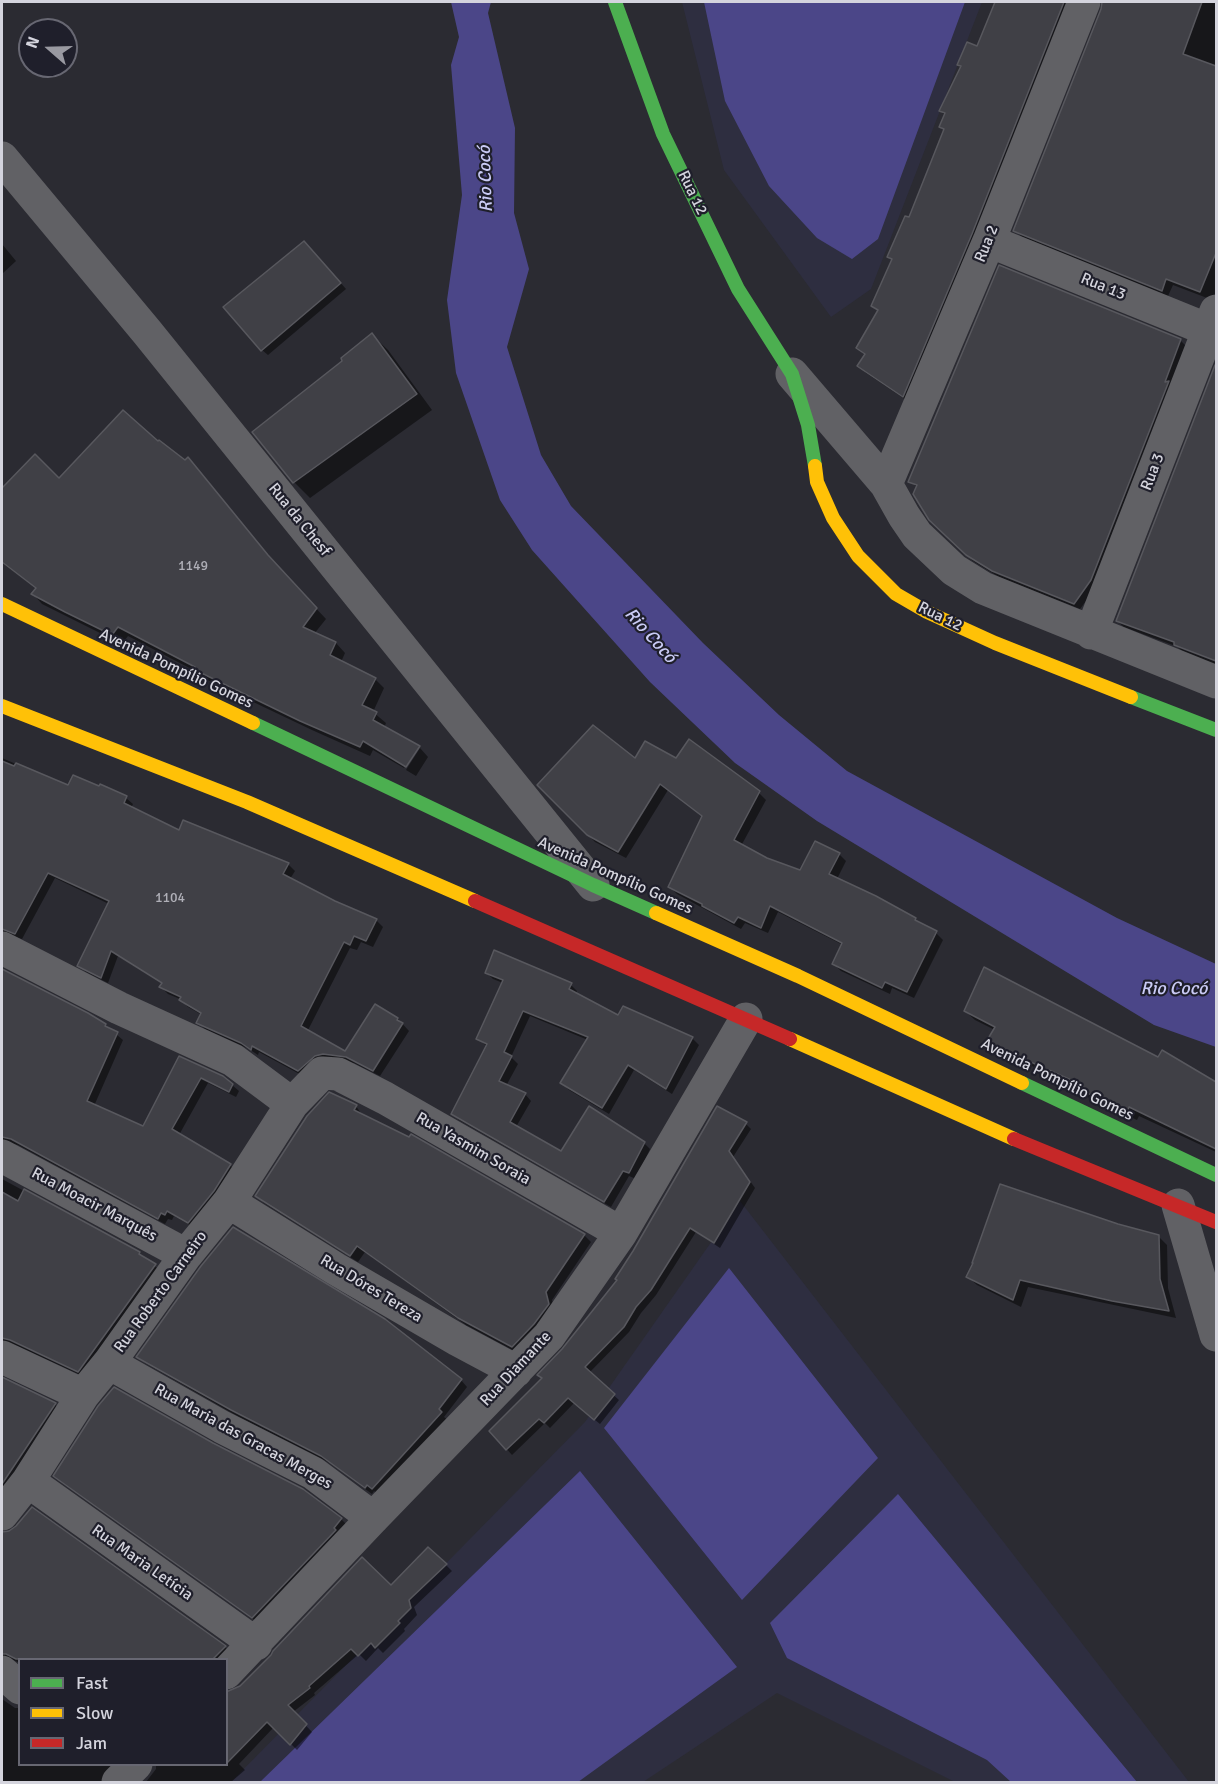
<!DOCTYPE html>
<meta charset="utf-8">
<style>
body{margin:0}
#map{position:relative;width:1218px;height:1784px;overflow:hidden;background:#2b2b32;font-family:Signika,sans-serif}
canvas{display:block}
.frame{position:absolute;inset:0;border:3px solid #d4d4dd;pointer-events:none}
.legend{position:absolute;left:18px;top:1658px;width:210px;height:108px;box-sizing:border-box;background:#1f1f2b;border:2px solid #676772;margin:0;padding:8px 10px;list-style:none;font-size:18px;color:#d4d4dd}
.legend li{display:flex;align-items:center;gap:12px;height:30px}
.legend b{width:30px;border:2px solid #676772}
.north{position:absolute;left:18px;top:18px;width:60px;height:60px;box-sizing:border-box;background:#1f1f2b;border:2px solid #676772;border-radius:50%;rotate:290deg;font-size:16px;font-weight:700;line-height:24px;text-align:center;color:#d4d4dd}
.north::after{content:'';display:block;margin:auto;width:21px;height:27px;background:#9999a1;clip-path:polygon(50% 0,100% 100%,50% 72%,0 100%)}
</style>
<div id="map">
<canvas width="1218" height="1784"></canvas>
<div class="frame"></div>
<ul class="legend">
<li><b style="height:8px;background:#4caf50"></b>Fast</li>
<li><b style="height:8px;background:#ffc107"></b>Slow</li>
<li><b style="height:8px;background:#c62828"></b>Jam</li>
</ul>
<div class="north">N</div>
</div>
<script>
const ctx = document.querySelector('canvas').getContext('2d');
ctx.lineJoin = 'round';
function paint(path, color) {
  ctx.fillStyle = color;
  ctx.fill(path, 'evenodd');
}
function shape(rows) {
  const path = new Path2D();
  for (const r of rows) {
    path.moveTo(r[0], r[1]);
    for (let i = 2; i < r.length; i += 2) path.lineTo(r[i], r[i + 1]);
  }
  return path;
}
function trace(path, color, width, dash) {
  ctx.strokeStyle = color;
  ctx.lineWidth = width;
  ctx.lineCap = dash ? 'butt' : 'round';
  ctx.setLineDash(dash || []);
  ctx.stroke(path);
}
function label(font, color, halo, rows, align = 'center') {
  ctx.font = font + ' Signika,sans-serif';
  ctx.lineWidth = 4.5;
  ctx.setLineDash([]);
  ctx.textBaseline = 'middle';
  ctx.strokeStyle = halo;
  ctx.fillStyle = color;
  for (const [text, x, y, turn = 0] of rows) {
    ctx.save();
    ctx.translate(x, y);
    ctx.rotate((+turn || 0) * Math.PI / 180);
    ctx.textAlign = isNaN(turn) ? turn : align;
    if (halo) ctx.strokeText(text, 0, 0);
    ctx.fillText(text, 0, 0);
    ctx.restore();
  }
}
const built = shape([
 [682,2,982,2,871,289,831,317,724,170],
 [740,1201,1189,1782,955,1782,777,1693,643,1782,231,1782,585,1422]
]);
const water = shape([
 [451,2,491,2,488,13,515,128,514,213,529,269,507,347,541,455,571,506,703,643,779,715,847,771,1117,918,1216,964,1216,1047,1154,1025,817,821,735,763,650,682,532,550,500,500,456,373,447,300,462,195,451,65,459,37],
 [704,2,965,2,878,239,852,259,817,238,769,186,725,101],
 [729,1268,878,1458,742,1600,604,1428],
 [580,1471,737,1667,578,1782,260,1782],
 [898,1494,1137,1782,1011,1782,987,1760,787,1658,770,1623]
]);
const shadow = shape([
 [998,2,1073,2,909,402,866,373,859,366,865,355,858,348,879,311,873,306,893,261,888,256,910,219,945,131,941,126,946,116,940,111,962,68,959,65,977,48],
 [1104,2,1216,2,1216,300,1215,301,1173,285,1168,296,1022,237,1015,230,1103,9],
 [2,244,16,261,2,274],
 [310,248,346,289,268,355,262,350],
 [372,335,388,350,432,410,310,498,294,482,344,361],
 [1180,340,1186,346,1097,586,1080,609,999,577,973,561,930,519,918,488,910,481],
 [1216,367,1216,666,1182,651,1178,647,1124,627,1117,621],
 [35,456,59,480,277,567,326,619,314,634,336,643,345,653,341,662,375,679,384,688,373,712,386,723,384,728,420,748,417,748,404,768,373,750,370,756,312,730,205,679,199,673,128,636,122,644,42,604,33,594,37,589,2,563,2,490],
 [420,748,428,757,416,776,406,770],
 [2,758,69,787,126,798,133,804,131,808,179,832,288,864,295,871,290,879,334,902,376,920,383,927,373,947,361,942,357,950,350,948,307,1032,345,1053,376,1006,398,1019,409,1031,380,1076,354,1063,331,1060,305,1077,259,1052,258,1055,249,1049,205,1029,198,1022,202,1015,188,1007,180,999,168,994,161,987,162,984,118,956,108,983,86,972,79,965,109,904,55,878,22,939,8,935,2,938],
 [676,759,759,793,766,800,741,846,766,860,801,872,839,854,846,861,837,879,915,919,921,925,936,933,943,940,914,998,892,988,890,994,841,971,834,964,843,945,778,912,768,933,745,923,741,929,677,894,670,887,704,817,668,790,626,858,595,842,539,785,635,760],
 [2,970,88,1015,105,1025,123,1040,94,1106,144,1128,180,1058,232,1085,239,1091,236,1097,208,1083,179,1135,230,1165,237,1172,195,1228,174,1216,172,1220,168,1219,165,1224,18,1145,9,1143,2,1145],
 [487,973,571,985,577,991,575,995,618,1017,623,1008,692,1038,699,1045,672,1094,634,1070,609,1114,569,1090,562,1083,588,1040,530,1016,511,1057,518,1064,506,1086,525,1094,531,1101,516,1127,561,1153,644,1143,650,1149,636,1179,629,1176,611,1207,459,1120,453,1114,488,1047,478,1039,503,983,493,979],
 [965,1011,1202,1085,1216,1093,1216,1152,1139,1116,1137,1120,1089,1098,1079,1087,998,1051,988,1042,995,1030,975,1020],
 [356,1106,362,1115,584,1235,591,1242,552,1300,555,1311,520,1354,466,1325,365,1252,358,1262,264,1203,257,1196],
 [746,1124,751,1129,733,1157,755,1188,720,1248,696,1232,656,1295,641,1313,629,1332,589,1373,619,1400,600,1424,574,1403,550,1428,545,1423,512,1455,491,1431,543,1379,564,1350],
 [2,1179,139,1253,162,1272,85,1377,17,1346,8,1344,2,1346],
 [1117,1226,1158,1236,1167,1245,1168,1288,1176,1318,1028,1287,1021,1307,977,1285,968,1277],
 [138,1357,461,1380,467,1387,444,1417,448,1420,379,1495,374,1491,372,1494,330,1463,239,1417,145,1363],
 [2,1379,55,1404,61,1411,2,1499],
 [55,1476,341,1519,348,1526,260,1624,62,1483],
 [9,1533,225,1647,231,1653,225,1660,20,1660,20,1663,13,1660,2,1661,2,1534],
 [446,1565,452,1571,414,1607,417,1615,404,1629,405,1631,383,1653,378,1648,366,1661,359,1654,314,1693,315,1695,293,1712,312,1732,297,1750,274,1727,239,1764,245,1770,231,1782,146,1782,156,1769,156,1764,226,1764,226,1693,232,1692,391,1587],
 [2,1699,15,1708,20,1708,20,1764,122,1764,107,1782,2,1782]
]);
const building = shape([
 [995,2,1064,2,972,234,903,397,857,366,865,354,856,348,878,310,871,306,892,259,887,257,905,216,909,217,944,129,939,127,945,113,939,111,961,66,957,65,967,42,977,46,995,2],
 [1102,2,1202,2,1183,54,1216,66,1216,253,1200,292,1166,279,1162,291,1013,231,1101,9,1102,2],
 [304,241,341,283,261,351,223,307,304,241],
 [999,265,1181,339,1165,382,1169,381,1091,580,1074,604,992,571,966,555,929,520,913,494,917,485,908,482,999,265],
 [372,333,417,394,293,483,252,432,342,361,341,358,372,333],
 [1215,365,1216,365,1216,661,1174,645,1174,642,1116,621,1215,365],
 [123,410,158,441,159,440,185,460,188,457,268,555,317,608,303,627,336,642,330,655,376,678,362,705,377,712,373,720,420,746,406,767,363,741,360,747,300,721,193,669,195,667,118,627,112,635,65,612,31,594,36,588,2,562,2,488,35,454,59,478,123,410],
 [593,725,635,758,645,741,676,758,689,739,760,791,734,840,767,858,800,870,815,841,840,853,829,874,876,896,916,918,915,920,937,931,907,992,885,982,882,988,832,964,842,943,770,906,761,928,738,917,734,923,702,906,702,904,668,887,702,816,660,784,618,852,587,835,537,785,593,725],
 [2,761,14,766,16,763,68,785,73,775,99,786,100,784,127,796,124,803,179,830,183,820,289,863,283,874,335,901,377,919,366,941,354,936,350,945,344,942,301,1026,345,1051,375,1004,398,1018,397,1020,403,1023,373,1071,346,1057,323,1054,315,1056,298,1071,252,1046,251,1050,241,1043,196,1023,201,1013,179,1000,181,997,159,987,162,983,111,951,101,978,77,966,109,901,48,873,15,934,2,929,2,761],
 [494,950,572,983,569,989,618,1015,623,1006,693,1037,666,1089,628,1065,602,1108,560,1083,588,1037,523,1011,504,1052,512,1056,499,1081,526,1093,510,1122,561,1151,589,1106,645,1142,629,1173,623,1171,604,1202,451,1114,487,1044,476,1039,503,980,485,973,494,950],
 [984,967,1158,1057,1162,1050,1216,1082,1216,1149,1129,1107,1127,1112,1077,1088,1080,1084,986,1042,995,1027,964,1011,984,967],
 [2,969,88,1013,106,1024,105,1026,118,1032,87,1101,143,1126,179,1056,223,1076,233,1084,229,1092,201,1078,172,1129,231,1164,214,1191,188,1223,167,1211,165,1215,161,1213,158,1219,11,1139,2,1137,2,969],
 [329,1092,353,1103,357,1105,354,1110,409,1137,411,1134,585,1234,546,1292,549,1304,534,1324,512,1347,458,1318,357,1246,350,1256,255,1196,307,1116,329,1092],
 [717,1106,747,1122,729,1151,750,1182,714,1243,690,1228,651,1290,636,1307,624,1327,585,1367,615,1394,594,1420,568,1398,544,1423,539,1419,506,1450,489,1431,542,1378,537,1375,562,1349,617,1280,615,1279,633,1251,717,1106],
 [1000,1184,1118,1224,1159,1235,1160,1279,1169,1311,1112,1301,1020,1280,1013,1300,966,1277,973,1263,972,1263,1000,1184],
 [24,1189,140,1252,139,1254,156,1264,78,1372,10,1340,2,1338,2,1192,18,1201,24,1189],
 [233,1227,385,1319,462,1379,439,1409,442,1412,372,1489,367,1485,365,1488,321,1456,231,1410,136,1357,201,1266,233,1227],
 [2,1377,56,1403,2,1484,2,1377],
 [114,1387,213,1443,303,1489,342,1518,334,1528,336,1530,252,1618,53,1476,98,1406,114,1387],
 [32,1507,226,1646,213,1659,16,1659,6,1654,2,1654,2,1532,9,1531,16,1526,32,1507],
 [428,1547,447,1564,409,1600,411,1608,398,1621,400,1623,375,1648,371,1643,358,1656,351,1649,309,1686,310,1688,288,1705,307,1724,290,1745,267,1722,226,1764,226,1692,240,1686,271,1655,273,1651,362,1557,391,1585,428,1547]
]);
const street = shape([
 [2,158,147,332,593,885],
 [989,241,1216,333],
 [792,374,886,484,904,516,917,535,954,570,983,588,1216,682],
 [886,484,989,241,1084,2],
 [1091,633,1216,311],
 [2,948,119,1008,233,1060,292,1104],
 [2,1156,186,1255],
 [229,1202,336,1269,458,1340,516,1371],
 [1178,1205,1216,1335],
 [2,1357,83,1395],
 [109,1363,222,1427,313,1473,373,1518],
 [28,1481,256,1644],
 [2,1514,28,1481,83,1395,109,1363,186,1255,229,1202,292,1104,322,1073,338,1074,385,1098,621,1233],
 [2,1672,20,1688],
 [226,1673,373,1518,549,1336,621,1233,746,1019],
 [118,1782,136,1764]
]);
const fast = shape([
 [615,2,663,134,738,289,792,374,808,425,815,466],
 [1131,697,1216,730],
 [253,723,593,885,656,913],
 [1022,1083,1216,1175]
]);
const slow = shape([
 [815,466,817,482,833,518,858,556,896,594,927,612,995,643,1131,697],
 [2,604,253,723],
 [2,706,247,802,475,901],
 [656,913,798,976,1022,1083],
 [790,1039,1014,1139]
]);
const jam = shape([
 [475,901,790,1039],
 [1014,1139,1216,1222]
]);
const numberNames = [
 ["1149",193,566],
 ["1104",170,898]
];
const streetNames = [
 ["Rua 12",692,193,64],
 ["Rua 2",987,244,-68],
 ["Rua 13",1103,287,22],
 ["Rua 3",1153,472,-69],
 ["Rua da Chesf",299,520,51],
 ["Rua 12",940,617,26],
 ["Avenida Pompílio Gomes",176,669,25],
 ["Avenida Pompílio Gomes",615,876,24],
 ["Avenida Pompílio Gomes",1057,1080,26],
 ["Rua Yasmim Soraia",473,1149,30],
 ["Rua Moacir Marquês",94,1205,28],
 ["Rua Dóres Tereza",371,1289,31],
 ["Rua Roberto Carneiro",161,1292,-54],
 ["Rua Diamante",516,1369,-47],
 ["Rua Maria das Gracas Merges",243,1437,29],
 ["Rua Maria Letícia",142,1563,35]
];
const waterNames = [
 ["Rio Cocó",486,179,-92],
 ["Rio Cocó",650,636,48],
 ["Rio Cocó",1174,989]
];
paint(built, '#2e2e40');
paint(water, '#4b4688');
paint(shadow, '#0007');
paint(building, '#404046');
trace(building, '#58585e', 1.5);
trace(street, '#616165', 33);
trace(fast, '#4caf50', 14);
trace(slow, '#ffc107', 14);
trace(jam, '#c62828', 14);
label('14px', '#afafb7', null, numberNames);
label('16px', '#d4d4dd', '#1f1f2b', streetNames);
label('italic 18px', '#cacbf5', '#1f1f2b', waterNames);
</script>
